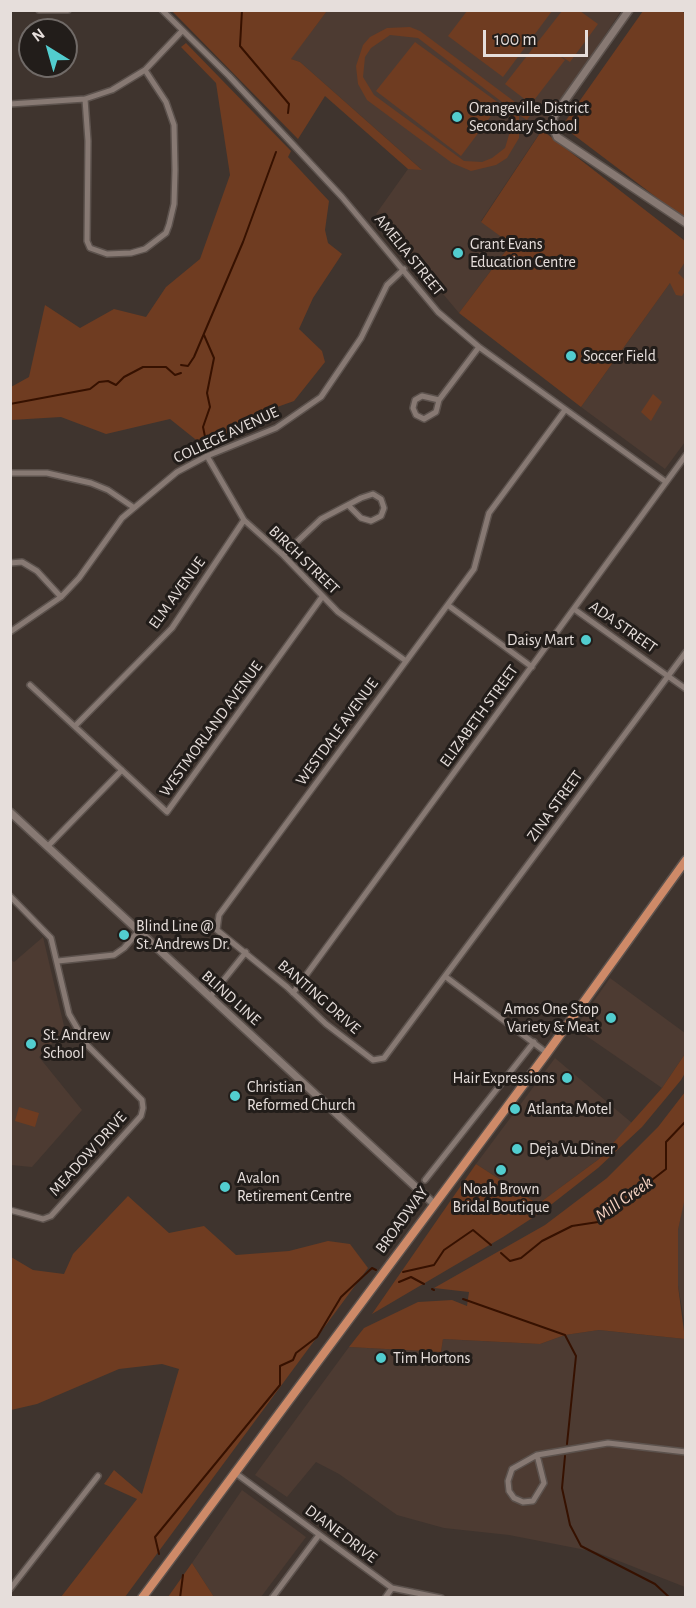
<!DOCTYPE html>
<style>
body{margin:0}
#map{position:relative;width:696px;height:1608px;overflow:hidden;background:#3f342e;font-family:"Alegreya Sans",sans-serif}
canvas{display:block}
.frame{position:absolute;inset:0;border:12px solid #e6dedb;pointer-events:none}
.north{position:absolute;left:18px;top:18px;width:60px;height:60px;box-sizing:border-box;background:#221d1a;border:2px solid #706a67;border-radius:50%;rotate:323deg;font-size:16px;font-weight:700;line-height:24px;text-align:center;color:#e6dedb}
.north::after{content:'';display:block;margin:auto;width:21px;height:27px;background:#52cdcf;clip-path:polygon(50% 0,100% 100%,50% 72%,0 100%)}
.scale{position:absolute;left:483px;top:30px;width:105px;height:27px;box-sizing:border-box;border:3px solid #e6dedb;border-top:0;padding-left:8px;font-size:18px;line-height:21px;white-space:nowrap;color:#e6dedb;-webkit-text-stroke:4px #221d1a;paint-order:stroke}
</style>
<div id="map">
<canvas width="696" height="1608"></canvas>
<div class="frame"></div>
<div class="north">N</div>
<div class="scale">100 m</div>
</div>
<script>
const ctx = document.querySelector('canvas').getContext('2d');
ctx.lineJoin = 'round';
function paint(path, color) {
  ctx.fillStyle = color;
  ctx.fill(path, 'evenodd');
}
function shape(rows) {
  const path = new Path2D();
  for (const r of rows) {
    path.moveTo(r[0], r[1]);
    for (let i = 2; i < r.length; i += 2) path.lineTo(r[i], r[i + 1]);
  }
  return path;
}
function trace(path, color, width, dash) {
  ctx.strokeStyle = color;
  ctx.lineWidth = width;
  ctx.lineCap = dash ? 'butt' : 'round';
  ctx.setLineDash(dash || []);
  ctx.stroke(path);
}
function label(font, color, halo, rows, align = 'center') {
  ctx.font = font + ' "Alegreya Sans",sans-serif';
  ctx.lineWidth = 6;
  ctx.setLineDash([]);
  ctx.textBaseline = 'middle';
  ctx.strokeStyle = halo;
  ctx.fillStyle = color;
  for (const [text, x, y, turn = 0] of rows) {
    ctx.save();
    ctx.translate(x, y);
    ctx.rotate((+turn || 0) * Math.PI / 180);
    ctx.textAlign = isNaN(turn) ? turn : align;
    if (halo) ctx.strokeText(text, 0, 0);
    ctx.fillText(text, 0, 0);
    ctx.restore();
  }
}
const built = shape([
 [327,11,621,11,481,221,511,244,459,313,376,214,408,169,421,169,300,62,290,59],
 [685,262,685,442,665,469,581,407],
 [43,937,65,1030,39,1057,82,1110,32,1167,11,1165,10,959,14,962],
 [610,978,685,1033,685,1054,662,1088,575,1028],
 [555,1058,632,1123,599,1159,538,1204,476,1164],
 [685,1193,685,1325,678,1286,678,1230],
 [599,1330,685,1339,685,1587,596,1552,509,1535,444,1528,397,1515,339,1474,316,1462,287,1497,255,1475,349,1347,441,1352,443,1339,540,1344,565,1335],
 [242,1490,306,1537,261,1597,214,1597,192,1563]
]);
const green = shape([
 [172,11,327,11,291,59,300,62,422,170,408,169,325,96,298,139],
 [467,11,467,10,552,11,503,77,448,36],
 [562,11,580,11,598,24,570,62,553,51,565,60,531,104,505,84],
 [643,11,682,11,685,14,685,219,562,126],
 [410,27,420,31,531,114,527,120,519,115,519,138,507,158,496,165,471,171,452,163,367,100,358,84,356,66,363,45,370,37,387,28],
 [390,35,418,38,502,102,507,109,512,125,505,148,492,158,482,162,464,161,374,95,363,77,365,57,371,48],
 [415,42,500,104,461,156,376,91],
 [186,43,291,151,288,157,329,201,325,230,328,243,342,254,313,298,299,329,322,351,325,362,294,401,266,411,205,447,170,419,106,434,61,417,11,420,11,387,29,377,45,305,80,328,114,309,146,317,166,287,200,259,230,175,216,83,181,47],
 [542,130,685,241,685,262,678,273,685,280,685,291,682,296,676,295,670,283,581,407,459,313,511,244,481,222],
 [653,394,662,402,651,421,641,412],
 [685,1054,685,1073,681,1080,642,1127,598,1168,543,1211,503,1237,372,1314,476,1164,538,1204,599,1159,662,1088],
 [685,1092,686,1193,678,1230,678,1286,685,1339,599,1330,565,1335,540,1344,443,1339,441,1352,349,1347,364,1328,418,1302,452,1300,467,1306,469,1292,434,1288,545,1225,607,1178,658,1127],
 [19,1107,39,1113,35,1127,15,1121],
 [128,1196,169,1233,204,1226,236,1255,289,1251,328,1241,350,1244,368,1268,125,1597,61,1597,137,1499,104,1484,114,1470,142,1494,179,1369,162,1364,119,1369,37,1404,11,1410,11,1257,33,1270,64,1274,73,1254],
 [192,1563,214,1597,168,1597]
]);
const stream = shape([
 [242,10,240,46,289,104,288,113],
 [204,335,214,358,207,393,210,407,203,427,207,446],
 [181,365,188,366,194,357,243,242,276,152],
 [10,404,90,389,99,382,108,381,116,385,124,377,143,367,166,367,175,375,181,373],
 [501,1253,510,1261,521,1258,542,1241,572,1226,598,1222,666,1169,666,1142,686,1121],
 [403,1272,434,1265,444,1250,473,1230,491,1245],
 [399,1282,411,1277,424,1284],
 [432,1289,434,1290],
 [463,1299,565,1335,576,1356,567,1444],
 [565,1456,562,1488,570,1525,581,1546,655,1584,670,1598],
 [159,1554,155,1537,280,1385,280,1366,293,1360,296,1353,317,1337,341,1297,372,1268,376,1270],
 [180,1598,183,1575]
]);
const minor = shape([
 [39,10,68,10],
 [162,10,229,76,342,197,438,312,479,347,666,482],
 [85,99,88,141,87,241,90,248,107,254,131,253,145,249,166,233,169,225,174,204,175,170,174,125,166,102,145,70],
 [10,104,85,99,112,90,145,70,182,31],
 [439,400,422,396,415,400,413,408,416,415,424,419,436,412,439,400,479,347],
 [565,410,489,513,474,569,219,915,217,930,287,987,326,1024,373,1060,384,1058,686,652],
 [207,456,244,520,283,555,338,612,406,661],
 [10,473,47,473,91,483,108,490,133,507],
 [283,555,321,519,361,498,373,494,381,499,384,508,381,516,371,521,361,518,349,506],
 [10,563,22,562,37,571,61,597],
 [449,606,532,667],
 [574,609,686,689],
 [10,632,61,597,79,578,122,518,177,472,207,456,276,428,321,397,361,338,387,285,404,269],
 [30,685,167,812,322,597],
 [75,726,172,628,244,520],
 [47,847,122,770],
 [10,896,51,938,69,1014,87,1045,142,1100,143,1108,141,1116,51,1216,43,1219,10,1210],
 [58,961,114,955,124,948,138,932],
 [446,977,547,1053],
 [293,993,686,455],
 [210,997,246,952],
 [425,1180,534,1042],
 [537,1455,544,1483,533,1501,523,1502,514,1498,509,1491,508,1481,512,1469,537,1455,608,1443,686,1452],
 [234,1472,392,1588,441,1598],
 [10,1589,98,1476],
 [272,1598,319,1535],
 [385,1598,392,1588]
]);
const tertiary = shape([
 [629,10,554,116,552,125,557,137,686,223],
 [10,812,433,1203]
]);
const primary = shape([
 [142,1598,547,1053,686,860]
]);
const markers = [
 [457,117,6,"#52cdcf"],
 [458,253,6,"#52cdcf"],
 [571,356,6,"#52cdcf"],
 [586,640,6,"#52cdcf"],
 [124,935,6,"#52cdcf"],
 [611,1018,6,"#52cdcf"],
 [31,1044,6,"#52cdcf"],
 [567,1078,6,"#52cdcf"],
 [235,1096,6,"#52cdcf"],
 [515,1109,6,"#52cdcf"],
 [517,1149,6,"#52cdcf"],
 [501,1170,6,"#52cdcf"],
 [225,1187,6,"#52cdcf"],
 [381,1358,6,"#52cdcf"]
];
const poiNames = [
 ["Orangeville District",469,108],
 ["Secondary School",469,126],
 ["Grant Evans",470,244],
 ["Education Centre",470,262],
 ["Soccer Field",583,356],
 ["Daisy Mart",574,640,"right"],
 ["Blind Line @",136,926],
 ["St. Andrews Dr.",136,944],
 ["Amos One Stop",599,1009,"right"],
 ["Variety & Meat",599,1027,"right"],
 ["St. Andrew",43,1035],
 ["School",43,1053],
 ["Hair Expressions",555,1078,"right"],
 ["Christian",247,1087],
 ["Reformed Church",247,1105],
 ["Atlanta Motel",527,1109],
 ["Deja Vu Diner",529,1149],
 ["Avalon",237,1178],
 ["Retirement Centre",237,1196],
 ["Noah Brown",501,1189,"center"],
 ["Bridal Boutique",501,1207,"center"],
 ["Tim Hortons",393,1358]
];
const streetNames = [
 ["AMELIA STREET",409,255,51],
 ["COLLEGE AVENUE",226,435,-25],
 ["BIRCH STREET",304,560,44],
 ["ELM AVENUE",177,593,-54],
 ["ADA STREET",623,627,35],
 ["ELIZABETH STREET",479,716,-54],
 ["WESTMORLAND AVENUE",211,729,-54],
 ["WESTDALE AVENUE",337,732,-54],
 ["ZINA STREET",555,806,-54],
 ["BANTING DRIVE",319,997,41],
 ["BLIND LINE",231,998,42],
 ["MEADOW DRIVE",88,1154,-48],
 ["BROADWAY",402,1220,-54],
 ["DIANE DRIVE",341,1534,37]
];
const waterNames = [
 ["Mill Creek",624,1199,-35]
];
paint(built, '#4d3b32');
paint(green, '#6f3c21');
trace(stream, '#361100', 2);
trace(minor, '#5c524d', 8);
trace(tertiary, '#5c524d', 10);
trace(primary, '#5c524d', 11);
trace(minor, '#877973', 5);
trace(tertiary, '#877973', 7);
trace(primary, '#ce8a68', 8);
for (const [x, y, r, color] of markers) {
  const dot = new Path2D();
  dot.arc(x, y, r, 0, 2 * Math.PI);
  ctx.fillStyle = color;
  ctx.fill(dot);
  trace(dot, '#221d1a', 2);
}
label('16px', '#e6dedb', '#221d1a', poiNames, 'left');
label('16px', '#e6dedb', '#221d1a', streetNames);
label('italic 18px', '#f8d5c4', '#221d1a', waterNames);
</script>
